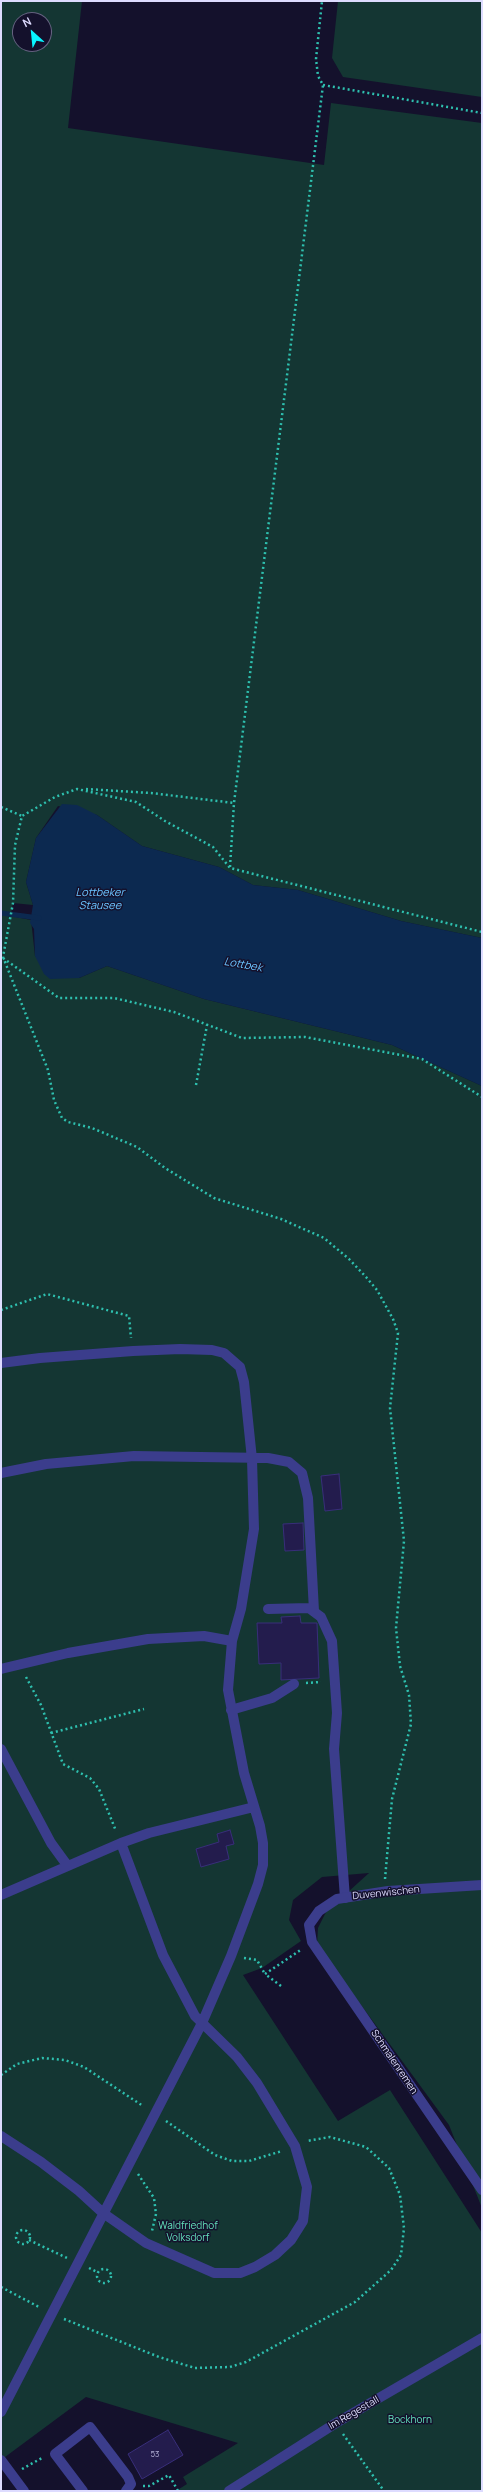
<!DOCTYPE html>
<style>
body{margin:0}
#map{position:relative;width:483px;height:2492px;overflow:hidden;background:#14112c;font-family:Manrope,sans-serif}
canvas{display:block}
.frame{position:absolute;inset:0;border:2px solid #dedcff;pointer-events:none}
.north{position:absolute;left:12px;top:12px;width:40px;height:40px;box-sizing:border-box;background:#14112c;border:1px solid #656280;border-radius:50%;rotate:333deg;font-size:11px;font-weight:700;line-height:16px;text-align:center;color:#dedcff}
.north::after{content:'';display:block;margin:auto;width:14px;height:18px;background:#08f5ff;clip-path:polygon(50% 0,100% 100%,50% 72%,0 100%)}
</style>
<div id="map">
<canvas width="483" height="2492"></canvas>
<div class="frame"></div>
<div class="north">N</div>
</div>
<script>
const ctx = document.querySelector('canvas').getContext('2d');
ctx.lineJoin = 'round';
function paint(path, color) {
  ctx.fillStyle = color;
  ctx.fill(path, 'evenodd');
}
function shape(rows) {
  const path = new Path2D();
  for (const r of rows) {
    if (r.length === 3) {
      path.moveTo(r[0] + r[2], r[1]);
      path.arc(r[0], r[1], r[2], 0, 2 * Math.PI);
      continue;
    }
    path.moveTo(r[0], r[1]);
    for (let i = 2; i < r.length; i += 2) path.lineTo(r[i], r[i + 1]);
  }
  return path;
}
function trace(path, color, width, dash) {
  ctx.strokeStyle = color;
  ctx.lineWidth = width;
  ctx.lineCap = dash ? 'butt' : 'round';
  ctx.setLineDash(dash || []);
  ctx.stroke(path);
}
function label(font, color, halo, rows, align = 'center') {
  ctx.font = font + ' Manrope,sans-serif';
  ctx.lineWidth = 3;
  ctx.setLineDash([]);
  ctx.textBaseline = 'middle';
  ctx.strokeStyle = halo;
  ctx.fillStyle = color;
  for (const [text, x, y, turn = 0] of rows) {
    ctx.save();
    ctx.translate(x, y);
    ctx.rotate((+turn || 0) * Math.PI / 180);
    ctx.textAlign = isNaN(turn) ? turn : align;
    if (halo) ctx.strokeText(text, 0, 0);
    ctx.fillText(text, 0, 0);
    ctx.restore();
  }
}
const green = shape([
 [1,1,82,1,68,128,324,165,331,103,482,123,482,938,401,921,298,890,253,885,219,867,142,846,97,815,58,806,36,838,26,882,33,905,13,903,11,914,1,913],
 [20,20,44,20,44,44,20,44],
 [338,1,482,1,482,97,343,77,332,58],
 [1,914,31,920,35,956,79,978,107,966,204,999,392,1045,482,1086,482,2208,449,2125,317,1945,318,1928,326,1912,369,1873,322,1877,293,1900,289,1920,301,1941,262,1968,243,1975,338,2121,390,2090,482,2233,482,2491,176,2491,187,2484,183,2477,238,2443,86,2397,1,2460]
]);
const water = shape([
 [62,804,77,805,97,815,142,846,219,867,253,885,298,890,401,921,482,938,482,1086,392,1045,204,999,107,966,79,978,50,979,44,974,35,956,34,929,30,923,33,905,26,882,36,838]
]);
const stream = shape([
 [1,913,39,918]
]);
const building = shape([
 [339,1474,342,1509,325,1511,321,1476,339,1474],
 [303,1523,304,1550,285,1551,283,1524,303,1523],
 [300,1616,301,1623,317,1623,319,1678,281,1680,281,1663,259,1664,257,1623,282,1623,281,1617,300,1616],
 [230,1830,234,1844,226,1846,229,1859,201,1867,196,1849,219,1842,217,1834,230,1830],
 [168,2430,183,2455,142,2479,128,2454,168,2430]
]);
const path = shape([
 [323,85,482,113],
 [86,789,151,793,234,803],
 [1,807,22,816],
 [230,867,234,803,323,85,318,76,316,59,322,1],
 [3,958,59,998,114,998,174,1012,242,1038,305,1037,422,1059,482,1097],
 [196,1085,207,1025],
 [1,1310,47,1294,129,1316,131,1338],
 [26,1677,41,1705,63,1764,90,1778,99,1789,116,1831],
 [306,1683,321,1682],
 [51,1733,144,1709],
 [385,1879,392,1799,411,1724,409,1695,400,1666,396,1628,404,1541,390,1408,398,1333,393,1319,377,1290,366,1277,349,1259,324,1238,281,1219,214,1198,165,1168,137,1147,92,1128,68,1122,62,1118,54,1100,48,1070,3,957,13,903,15,845,22,816,55,797,77,789,136,802,165,821,213,847,230,868,482,932],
 [244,1958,257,1960,265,1974],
 [281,1986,265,1974,302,1949],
 [1,2075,17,2064,42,2058,65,2060,84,2067,143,2106],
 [166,2121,215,2155,232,2161,249,2161,282,2151],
 [138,2174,154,2198,156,2214,152,2231],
 [23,2237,7],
 [29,2240,67,2258],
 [89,2268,97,2272],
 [104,2276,7],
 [1,2287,39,2307],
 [64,2319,159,2357,195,2368,230,2367,246,2362,355,2302,391,2270,401,2255,404,2228,400,2195,389,2168,366,2147,330,2137,307,2141],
 [343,2434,384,2491],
 [22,2469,42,2458],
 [143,2486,149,2486,169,2475,178,2491]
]);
const lane = shape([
 [1,1363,40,1358,133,1351,180,1349,212,1350,224,1353,240,1367,244,1382,252,1459,254,1529,241,1609,232,1641,204,1636,148,1639,68,1653,1,1669],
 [1,1473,46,1464,134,1456,268,1458,289,1462,302,1473,308,1498,314,1611],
 [268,1609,309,1608,321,1617,332,1641,337,1713,334,1749,345,1898],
 [231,1710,272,1698,294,1684],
 [1,1749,51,1843,67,1865],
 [1,1895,121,1843,149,1833,254,1807],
 [1,2136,41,2162,79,2191,103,2213,146,2243,214,2273,240,2273,255,2267,275,2255,291,2240,303,2221,307,2187,295,2146,257,2083,237,2057,195,2016,163,1955,121,1843],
 [1,2412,202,2023,231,1956,258,1884,263,1865,263,1843,260,1826,244,1773,228,1690,232,1641],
 [1,2460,24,2491],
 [83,2491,55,2454,90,2427,128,2477,131,2484,126,2491]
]);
const street = shape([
 [482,1885,388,1891,337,1899,319,1911,309,1925,312,1942,482,2190],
 [229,2491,336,2423,482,2338]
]);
const numberNames = [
 ["53",155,2455]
];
const streetNames = [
 ["Duvenwischen",386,1893,-6],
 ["Schmalenremen",394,2062,56],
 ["Im Regestall",354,2413,-30]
];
const parkNames = [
 ["Waldfriedhof",188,2226],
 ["Volksdorf",188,2238],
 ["Bockhorn",410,2420]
];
const waterNames = [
 ["Lottbeker",100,893],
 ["Stausee",100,906],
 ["Lottbek",243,965,10]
];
paint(green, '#143633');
paint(water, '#0c2950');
trace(stream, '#0c2950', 5);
paint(building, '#231c4d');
trace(building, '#382e7a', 1);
trace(path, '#2ec0af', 2.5, [2, 3]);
trace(lane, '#3b3d8c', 10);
trace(street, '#3b3d8c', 10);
label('8px', '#afacd2', null, numberNames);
label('10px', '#dedcff', '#14112c', streetNames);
label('10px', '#63e3bc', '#14112c', parkNames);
label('italic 11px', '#6ac3ff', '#14112c', waterNames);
</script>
